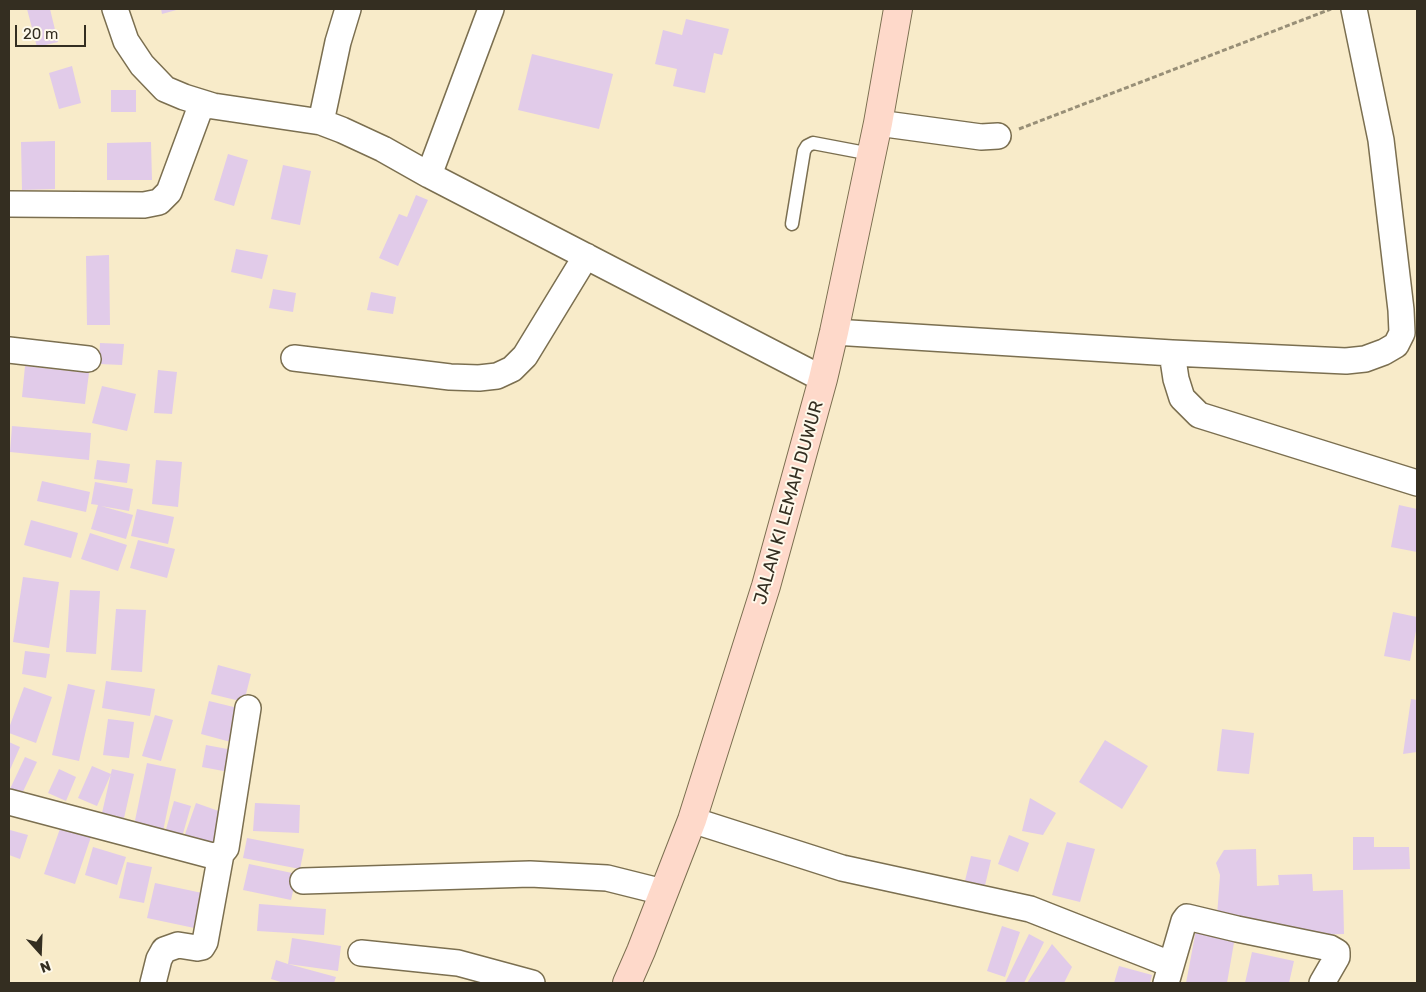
<!DOCTYPE html>
<style>
body{margin:0}
#map{position:relative;width:1426px;height:992px;overflow:hidden;background:#f8ebc9;font-family:Rubik,sans-serif}
canvas{display:block}
.frame{position:absolute;inset:0;border:10px solid #342e21;pointer-events:none}
.north{position:absolute;left:15px;top:927px;width:50px;height:50px;-webkit-text-stroke:4px #fef9eb;paint-order:stroke;rotate:160deg;font-size:14px;font-weight:700;line-height:20px;text-align:center;color:#342e21}
.north::after{content:'';display:block;margin:auto;width:18px;height:22px;background:#342e21;clip-path:polygon(50% 0,100% 100%,50% 72%,0 100%)}
.scale{position:absolute;left:15px;top:25px;width:71px;height:22px;box-sizing:border-box;border:2px solid #342e21;border-top:0;padding-left:6px;font-size:15px;line-height:18px;white-space:nowrap;color:#342e21;-webkit-text-stroke:4px #fef9eb;paint-order:stroke}
</style>
<div id="map">
<canvas width="1426" height="992"></canvas>
<div class="frame"></div>
<div class="north">N</div>
<div class="scale">20 m</div>
</div>
<script>
const ctx = document.querySelector('canvas').getContext('2d');
ctx.lineJoin = 'round';
function paint(path, color) {
  ctx.fillStyle = color;
  ctx.fill(path, 'evenodd');
}
function shape(rows) {
  const path = new Path2D();
  for (const r of rows) {
    path.moveTo(r[0], r[1]);
    for (let i = 2; i < r.length; i += 2) path.lineTo(r[i], r[i + 1]);
  }
  return path;
}
function trace(path, color, width, dash) {
  ctx.strokeStyle = color;
  ctx.lineWidth = width;
  ctx.lineCap = dash ? 'butt' : 'round';
  ctx.setLineDash(dash || []);
  ctx.stroke(path);
}
function label(font, color, halo, rows, align = 'center') {
  ctx.font = font + ' Rubik,sans-serif';
  ctx.lineWidth = 4;
  ctx.setLineDash([]);
  ctx.textBaseline = 'middle';
  ctx.strokeStyle = halo;
  ctx.fillStyle = color;
  for (const [text, x, y, turn = 0] of rows) {
    ctx.save();
    ctx.translate(x, y);
    ctx.rotate((+turn || 0) * Math.PI / 180);
    ctx.textAlign = isNaN(turn) ? turn : align;
    if (halo) ctx.strokeText(text, 0, 0);
    ctx.fillText(text, 0, 0);
    ctx.restore();
  }
}
const building = shape([
 [27,9,50,9,58,42,37,47],
 [161,9,180,9,162,14],
 [686,19,729,29,722,55,714,53,705,93,673,86,677,69,655,64,663,30,682,35],
 [532,54,613,74,599,129,518,110],
 [72,66,81,103,59,109,49,73],
 [111,90,136,90,136,112,111,112],
 [55,141,55,189,22,190,21,142],
 [151,142,152,180,107,180,107,143],
 [228,154,248,160,234,206,214,200],
 [283,165,311,171,300,225,271,219],
 [416,195,428,200,398,266,379,258,399,214,407,217],
 [236,249,268,255,262,279,231,272],
 [109,255,110,325,87,325,86,256],
 [273,289,296,293,293,312,269,308],
 [371,292,396,297,393,314,367,310],
 [100,343,124,344,122,365,99,364],
 [25,366,89,373,85,404,22,397],
 [158,370,177,372,172,414,154,413],
 [102,386,136,394,127,431,92,423],
 [12,426,91,433,89,460,10,452],
 [97,460,130,464,127,483,94,479],
 [156,460,182,462,178,507,152,504],
 [42,481,90,492,86,512,37,501],
 [95,482,133,489,129,511,101,506,133,515,126,539,91,529,98,505,91,504],
 [1399,505,1417,509,1417,552,1391,547],
 [137,509,174,517,168,544,131,536],
 [31,520,78,533,71,558,24,545],
 [90,533,127,545,118,571,81,559],
 [138,540,175,549,167,578,130,568],
 [23,577,59,582,49,648,13,642],
 [70,590,100,591,96,654,66,652],
 [116,609,146,610,142,672,111,670],
 [1393,612,1417,617,1417,626,1410,661,1384,656],
 [25,651,50,654,46,678,22,674],
 [218,665,251,674,244,702,211,694],
 [106,681,155,689,150,716,102,708],
 [68,684,95,690,79,761,52,755],
 [24,687,52,697,36,743,9,733,9,728],
 [1411,699,1417,700,1417,752,1403,754],
 [209,701,246,710,238,744,201,734],
 [155,715,173,720,161,761,142,756],
 [108,719,134,722,129,758,103,755],
 [1222,729,1254,733,1249,774,1217,771],
 [1105,740,1148,766,1122,809,1079,782],
 [9,742,20,747,9,772],
 [206,745,238,751,234,773,202,767],
 [25,757,37,762,19,800,9,791],
 [147,763,176,769,162,836,133,830],
 [92,766,111,774,97,806,78,798],
 [59,769,76,777,66,801,48,793],
 [112,769,134,774,124,818,102,813],
 [1030,798,1056,813,1043,835,1022,831],
 [174,801,191,806,182,837,165,833],
 [196,803,230,815,217,852,183,840],
 [255,803,300,805,299,833,253,831],
 [62,823,92,834,75,884,44,874],
 [10,830,28,835,20,859,9,855,9,835],
 [1009,835,1029,843,1018,872,998,864],
 [1353,837,1374,837,1374,847,1409,847,1410,869,1353,870],
 [247,838,304,849,300,869,243,858],
 [1067,842,1095,849,1080,902,1052,895],
 [93,847,126,857,117,885,85,875],
 [1256,849,1257,886,1279,885,1278,875,1312,874,1313,891,1343,890,1344,934,1306,935,1217,916,1220,875,1216,863,1224,850],
 [971,856,991,860,983,894,963,889],
 [127,862,152,867,144,903,119,898],
 [249,864,297,874,291,900,243,890],
 [155,883,207,894,199,929,147,918],
 [259,904,326,909,324,935,257,931],
 [1002,926,1020,932,1005,977,987,971],
 [1196,930,1235,937,1227,983,1186,983],
 [1029,934,1044,942,1024,983,1005,983],
 [292,938,341,946,338,971,288,964,336,977,334,983,284,983,271,979,276,960,288,964],
 [1052,944,1072,967,1064,983,1027,983],
 [1252,952,1294,961,1289,983,1245,983],
 [1119,966,1152,975,1150,983,1114,983]
]);
const path = shape([
 [1019,129,1331,9]
]);
const lane = shape([
 [792,224,804,151,807,146,813,143,871,154]
]);
const street = shape([
 [115,9,126,41,142,65,165,89,184,97,213,106,321,122],
 [348,9,338,42,321,122,342,130,383,149,429,175,823,379],
 [878,123,981,137,998,136],
 [429,175,491,9],
 [9,204,144,205,159,202,169,192,202,103],
 [834,332,1172,353,1346,361,1365,359,1384,352,1396,345,1402,333,1401,310,1381,140,1354,9],
 [9,350,88,359],
 [1172,353,1176,379,1182,398,1199,415,1417,483],
 [294,358,450,377,479,378,497,376,512,369,525,356,586,256],
 [9,802,213,856,221,854,226,848,248,708],
 [692,820,842,868,1030,909,1170,964],
 [303,881,530,874,607,878,663,892],
 [361,953,458,963,532,983],
 [153,983,159,959,164,950,178,945,197,948,202,947,205,942,221,854],
 [1166,983,1184,921,1187,917,1237,929,1330,948,1337,952,1337,957,1322,983]
]);
const secondary = shape([
 [627,983,641,951,692,820,766,586,823,379,834,332,878,123,898,9]
]);
const streetNames = [
 ["JALAN KI LEMAH DUWUR",789,503,-74]
];
paint(building, '#e1cbe9');
trace(lane, '#7b6f50', 15);
trace(street, '#7b6f50', 28);
trace(secondary, '#7b6f50', 30);
trace(path, '#988f77', 3, [5, 2.5]);
trace(lane, '#fff', 12);
trace(street, '#fff', 25);
trace(secondary, '#fed9ca', 28);
label('18px', '#342e21', '#fef9eb', streetNames);
</script>
